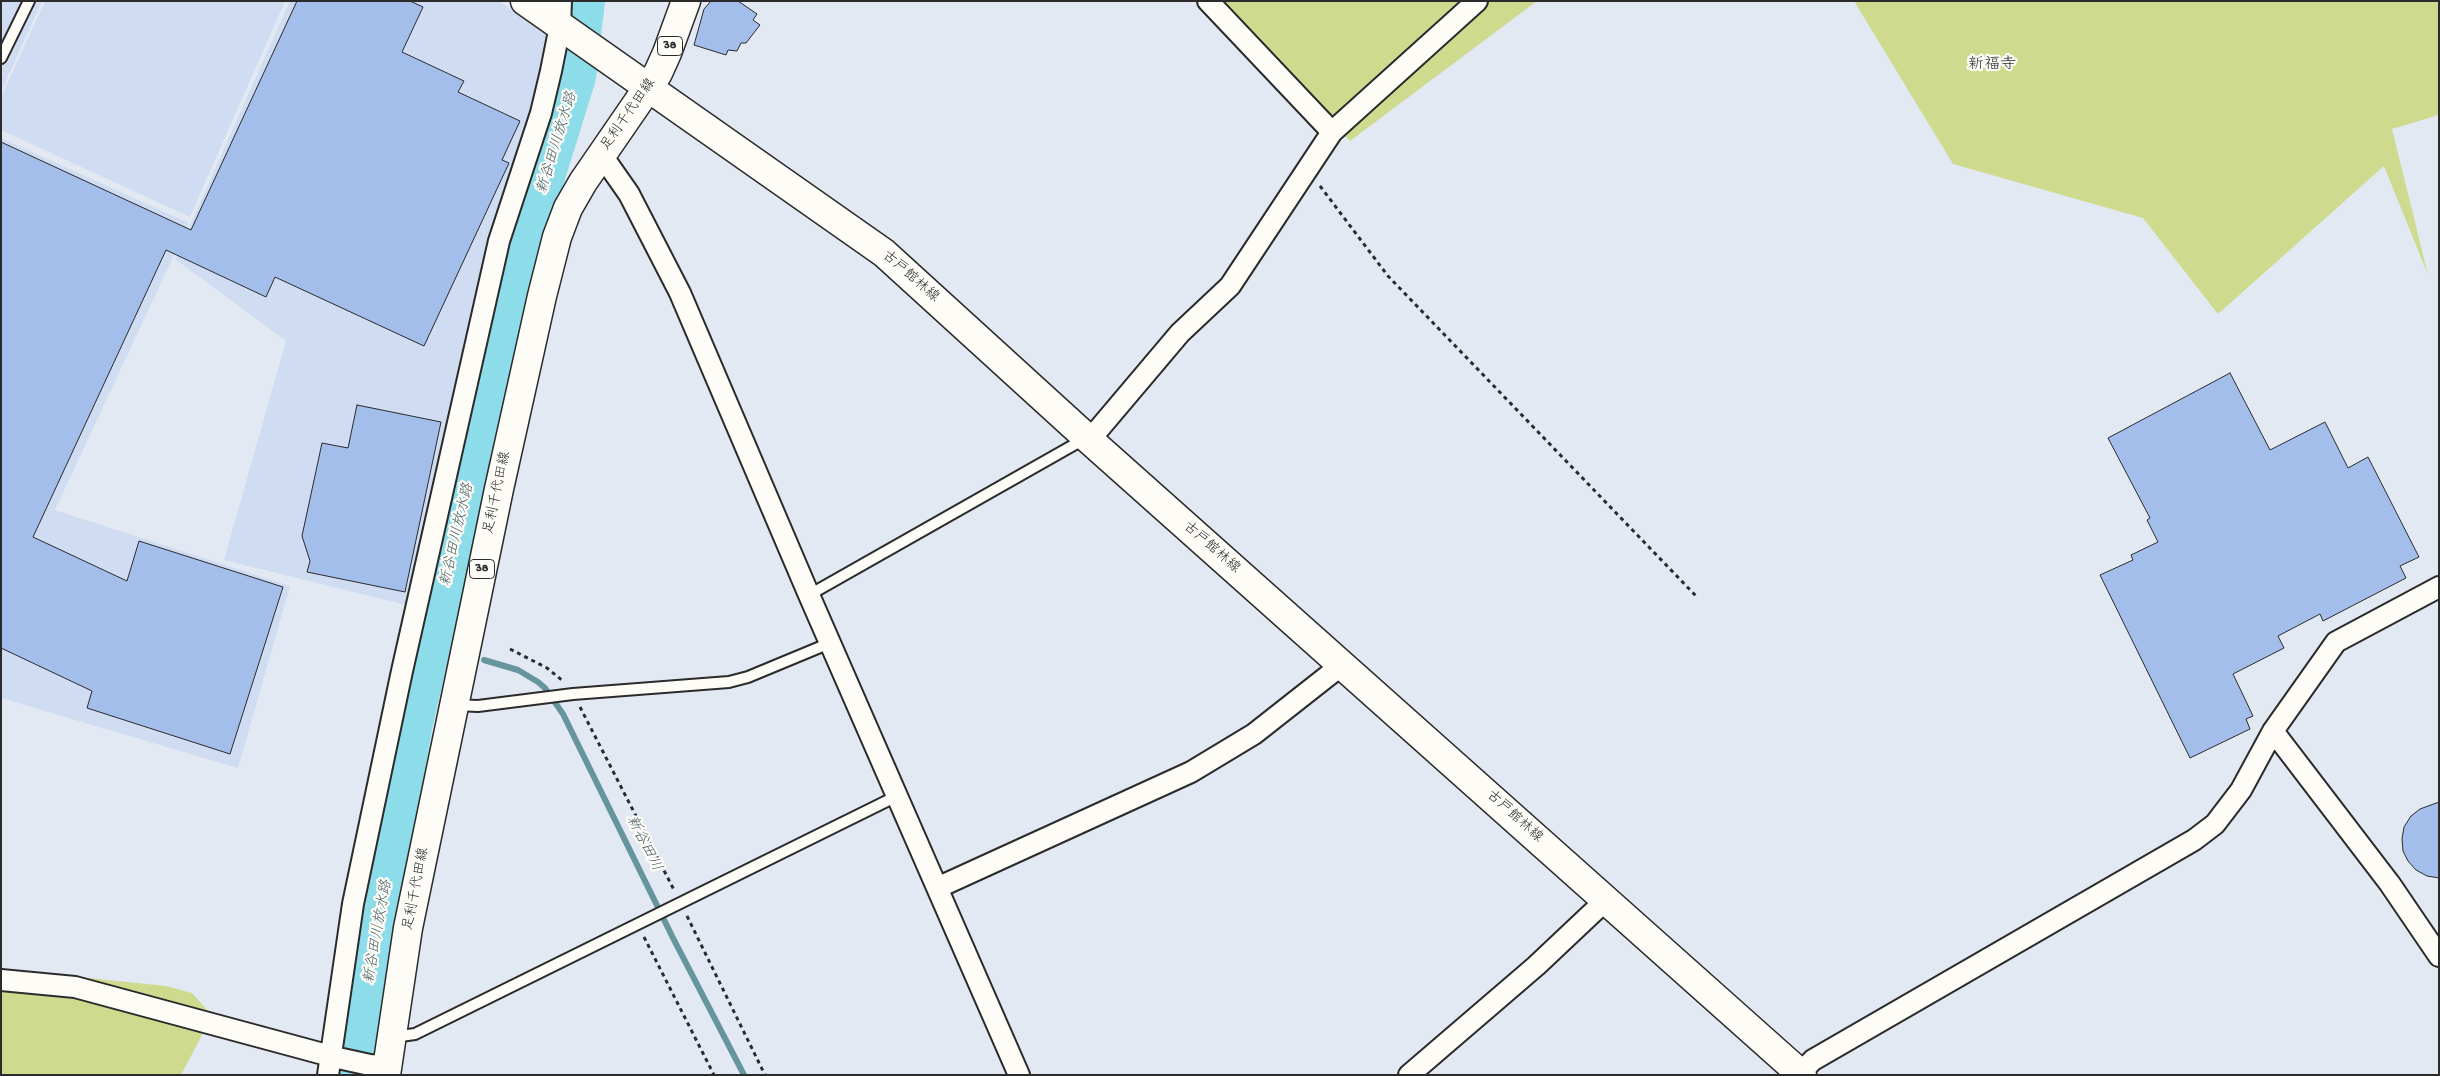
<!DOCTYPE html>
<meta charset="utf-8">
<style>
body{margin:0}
#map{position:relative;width:2440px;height:1076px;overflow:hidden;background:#e2e9f3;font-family:"Gochi Hand",sans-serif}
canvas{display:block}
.frame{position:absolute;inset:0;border:2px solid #2b2b2b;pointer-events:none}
</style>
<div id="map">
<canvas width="2440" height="1076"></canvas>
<div class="frame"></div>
</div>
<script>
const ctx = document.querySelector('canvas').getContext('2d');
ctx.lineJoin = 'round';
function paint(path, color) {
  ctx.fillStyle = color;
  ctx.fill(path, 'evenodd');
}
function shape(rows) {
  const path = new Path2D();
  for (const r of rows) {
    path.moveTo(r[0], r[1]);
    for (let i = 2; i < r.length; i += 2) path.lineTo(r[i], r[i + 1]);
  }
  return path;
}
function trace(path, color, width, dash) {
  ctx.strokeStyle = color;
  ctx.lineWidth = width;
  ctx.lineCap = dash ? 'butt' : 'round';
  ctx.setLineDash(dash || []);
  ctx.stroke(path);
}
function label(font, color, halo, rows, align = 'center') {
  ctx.font = font + ' "Gochi Hand","Klee One",sans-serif';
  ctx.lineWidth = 4.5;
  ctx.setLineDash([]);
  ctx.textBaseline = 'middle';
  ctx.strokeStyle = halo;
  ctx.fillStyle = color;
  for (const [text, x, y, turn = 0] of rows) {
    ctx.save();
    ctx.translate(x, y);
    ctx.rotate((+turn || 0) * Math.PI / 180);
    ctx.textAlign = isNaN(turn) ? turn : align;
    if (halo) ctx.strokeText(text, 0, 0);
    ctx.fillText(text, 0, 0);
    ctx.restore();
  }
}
const built = shape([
 [1,1,42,1,1,92],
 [45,1,285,1,190,217,1,130,1,97],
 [290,1,499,1,551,38,406,605,224,560,286,341,175,259],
 [1,138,189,223,55,510,290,586,238,768,1,698]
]);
const green = shape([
 [1216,1,1537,1,1350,141],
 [1854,1,2439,1,2439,115,2392,129,2428,275,2384,166,2218,314,2143,218,1953,164],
 [1,969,166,986,192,993,209,1012,202,1035,181,1075,1,1075]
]);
const stream = shape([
 [484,660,518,670,538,682,545,688,563,714,673,938,744,1075]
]);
const river = shape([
 [355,1075,362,1043,368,993,415,723,519,267,578,77,587,1]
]);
const building = shape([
 [297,1,410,1,423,7,402,52,464,81,458,92,520,121,502,160,509,163,424,346,275,277,266,297,166,250,33,537,127,581,139,541,283,587,230,754,87,708,92,691,1,648,1,142,191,230,297,1],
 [711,1,738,1,757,14,753,20,760,25,746,43,741,43,737,51,728,50,726,55,694,45,704,9,711,1],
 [2230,373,2270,450,2325,422,2348,468,2368,457,2419,557,2400,566,2406,578,2323,621,2320,614,2278,636,2284,648,2233,674,2253,716,2246,719,2250,729,2190,758,2100,575,2133,560,2131,555,2158,542,2147,520,2150,518,2108,438,2230,373],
 [357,405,441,422,405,592,307,572,310,561,302,536,322,443,348,448,357,405],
 [2439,802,2439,878,2427,876,2416,870,2408,861,2403,851,2402,839,2404,827,2411,816,2420,809,2439,802]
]);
const path = shape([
 [1320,186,1388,276,1696,596],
 [510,649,547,668,563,681],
 [580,707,674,890],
 [687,916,765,1075],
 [644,937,714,1075]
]);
const lane = shape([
 [1,58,29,1],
 [809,595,1086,438],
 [455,705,478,706,573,694,729,682,748,677,830,643],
 [393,1037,415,1034,897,796]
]);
const street = shape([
 [1208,1,1332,132],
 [601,154,629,194,680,293,809,595,1019,1075],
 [1086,437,1098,430,1180,333,1230,286,1332,132,1477,1],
 [2273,731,2390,884,2439,956],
 [939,887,1191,772,1254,734,1343,664],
 [1,980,75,987,338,1058,370,1065,388,1066],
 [1800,1073,1813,1060,2194,840,2215,824,2241,790,2273,731,2336,642,2439,587],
 [328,1075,353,904,402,671,499,241,541,113,551,71,560,26,561,1],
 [1409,1075,1536,966,1606,900]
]);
const secondary = shape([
 [525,1,884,253,1086,437,1802,1075]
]);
const primary = shape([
 [386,1075,408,928,499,489,542,296,557,237,568,208,583,182,658,73,667,53,686,1]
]);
const shields = [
 [670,46,25],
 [482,569,25]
];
const shieldNames = [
 ["38",670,46],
 ["38",482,569]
];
const streetNames = [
 ["足利千代田線",629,115,-55],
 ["古戸館林線",910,277,41],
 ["足利千代田線",498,493,-78],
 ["古戸館林線",1211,548,41],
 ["古戸館林線",1514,817,42],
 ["足利千代田線",417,889,-79]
];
const waterNames = [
 ["新谷田川放水路",558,143,-73],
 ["新谷田川放水路",458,535,-77],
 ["新谷田川",643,844,63],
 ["新谷田川放水路",379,932,-80]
];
const quarterNames = [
 ["新福寺",1992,66]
];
paint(built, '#cfdcf1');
paint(green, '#cedb8e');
trace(stream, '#66959e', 6);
trace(river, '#8ddcea', 36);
paint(building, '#a3beeb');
trace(building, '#2b2b2b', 1);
trace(lane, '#2b2b2b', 14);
trace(street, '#2b2b2b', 24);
trace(secondary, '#2b2b2b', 31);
trace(primary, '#2b2b2b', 31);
trace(path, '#2b2b2b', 3, [4, 4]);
trace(lane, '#fdfcf7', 10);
trace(street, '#fdfcf7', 20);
trace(secondary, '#fdfcf7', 28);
trace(primary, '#fdfcf7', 28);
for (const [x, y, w] of shields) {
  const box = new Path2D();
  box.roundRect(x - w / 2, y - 9.5, w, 19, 4);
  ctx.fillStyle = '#fdfcf7';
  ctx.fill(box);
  trace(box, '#2b2b2b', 1);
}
label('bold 12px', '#2b2b2b', null, shieldNames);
label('14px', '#2b2b2b', '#fdfcf7', streetNames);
label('italic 15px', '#486064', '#fdfcf7', waterNames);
label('16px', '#2b2b2b', '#fdfcf7', quarterNames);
</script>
